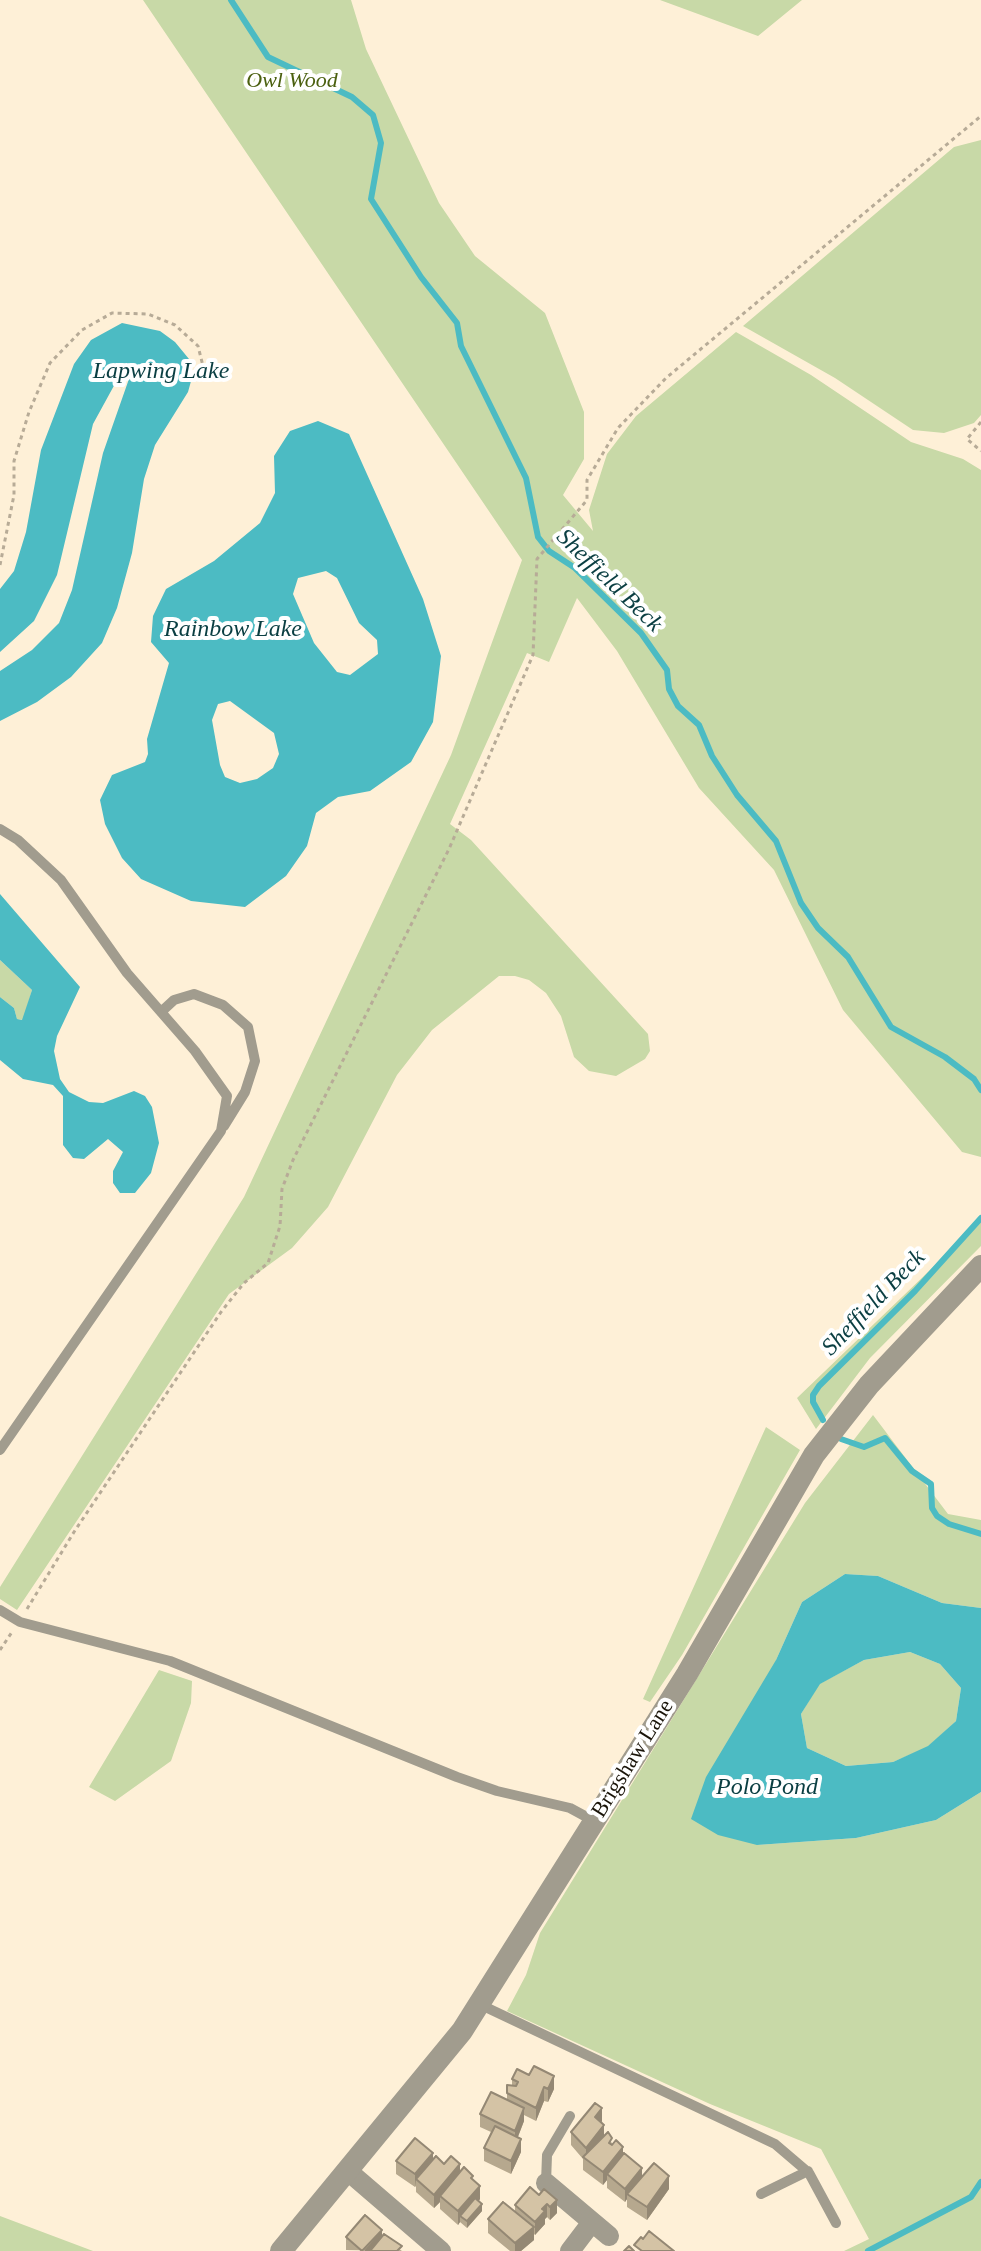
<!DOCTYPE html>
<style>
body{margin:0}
canvas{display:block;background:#fef0d7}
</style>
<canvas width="981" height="2251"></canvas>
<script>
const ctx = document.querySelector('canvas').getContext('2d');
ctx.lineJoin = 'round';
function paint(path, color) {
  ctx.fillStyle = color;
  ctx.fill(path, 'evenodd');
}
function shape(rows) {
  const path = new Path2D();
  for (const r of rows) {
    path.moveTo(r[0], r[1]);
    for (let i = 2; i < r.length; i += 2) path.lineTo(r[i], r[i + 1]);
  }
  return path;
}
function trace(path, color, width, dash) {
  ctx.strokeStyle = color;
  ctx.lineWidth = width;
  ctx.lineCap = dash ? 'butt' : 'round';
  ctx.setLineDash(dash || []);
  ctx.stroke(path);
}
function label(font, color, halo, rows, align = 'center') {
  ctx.font = font + ' Georgia,serif';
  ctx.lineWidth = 8;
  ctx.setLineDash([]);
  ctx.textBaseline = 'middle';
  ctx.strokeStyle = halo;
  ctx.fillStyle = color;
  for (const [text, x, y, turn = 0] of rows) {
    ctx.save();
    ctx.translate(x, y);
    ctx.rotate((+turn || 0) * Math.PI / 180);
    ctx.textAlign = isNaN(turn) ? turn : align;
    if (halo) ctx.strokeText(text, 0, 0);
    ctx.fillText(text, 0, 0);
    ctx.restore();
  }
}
const green = shape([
 [143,0,351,0,366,49,439,203,475,256,545,313,584,412,584,459,563,495,593,531,589,510,607,454,636,416,736,332,811,375,911,442,963,459,981,470,981,1157,962,1152,843,1010,774,870,699,788,617,651,577,598,549,662,527,653,450,824,471,840,648,1034,650,1051,645,1059,616,1076,589,1071,574,1057,561,1016,546,993,529,980,515,976,499,976,432,1030,397,1075,328,1207,292,1248,229,1294,17,1610,0,1599,0,1587,244,1197,451,755,522,560],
 [660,0,802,0,758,36],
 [981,140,981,415,974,423,944,433,913,430,835,378,743,326,954,147],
 [0,960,32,990,23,1020,17,1019,14,1008,0,997],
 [981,1221,981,1246,870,1358,816,1429,797,1398],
 [873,1415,948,1514,981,1520,981,1608,942,1603,878,1576,845,1574,802,1602,776,1660,757,1845,856,1838,936,1820,981,1792,981,2251,844,2251,869,2239,821,2149,710,2104,507,2011,526,1975,540,1933,805,1503],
 [766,1427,800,1450,682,1655,650,1702,643,1699],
 [910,1652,940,1664,961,1688,956,1721,928,1747,893,1762,846,1766,807,1748,801,1714,819,1684,864,1660],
 [159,1670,192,1681,191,1703,171,1761,115,1801,89,1787],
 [0,2216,93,2251,0,2251]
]);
const water = shape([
 [122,323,160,331,175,342,189,359,193,374,188,392,155,445,144,479,132,553,117,608,102,643,71,677,37,702,0,721,0,671,32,650,59,623,72,590,103,453,130,376,123,375,116,382,93,424,57,575,34,621,0,652,0,589,14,571,26,532,41,450,74,364,91,340],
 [318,421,349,434,423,599,441,656,433,722,411,762,370,791,338,797,316,813,307,846,286,876,245,907,191,901,141,879,122,858,105,824,100,800,112,775,145,762,148,754,147,739,169,663,151,642,153,616,166,589,214,561,260,523,275,493,274,456,290,431],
 [326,571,337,578,359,623,377,640,378,654,350,675,337,672,314,643,293,594,298,578],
 [230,701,274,733,279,754,273,768,257,779,240,783,225,777,220,765,212,720,218,704],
 [0,894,80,987,57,1036,54,1051,60,1079,69,1092,89,1102,103,1103,134,1091,145,1096,152,1107,159,1143,151,1173,135,1193,120,1193,113,1183,113,1171,123,1152,108,1139,84,1159,73,1158,63,1145,63,1096,53,1085,23,1079,0,1060,0,997,14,1008,17,1019,22,1020,32,990,0,960],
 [845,1574,878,1576,942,1603,981,1608,981,1792,936,1820,856,1838,757,1845,718,1835,691,1819,706,1777,776,1660,802,1602],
 [910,1652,940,1664,961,1688,956,1721,928,1746,893,1762,846,1766,807,1748,801,1714,820,1684,864,1660]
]);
const stream = shape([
 [231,0,268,57,352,97,373,115,381,143,371,199,421,277,457,323,461,346,526,478,538,537,549,551,575,568,641,633,667,670,669,689,678,706,699,725,712,756,737,795,776,841,801,903,818,928,848,957,891,1027,945,1057,974,1079,981,1090],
 [823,1420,813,1402,813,1395,819,1386,915,1291,981,1218],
 [841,1439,864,1447,885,1438,912,1471,931,1484,932,1508,937,1516,949,1524,981,1534],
 [868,2251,971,2197,981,2182]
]);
const path = shape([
 [981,422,967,439,981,451],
 [0,565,14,495,14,461,29,412,50,363,82,330,112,313,148,314,175,325,198,346,206,378],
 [27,1609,74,1532,221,1312,244,1283,268,1263,280,1226,282,1189,293,1160,449,849,533,655,537,559,587,500,587,480,618,428,666,378,981,116],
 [0,1650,12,1632]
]);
const service = shape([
 [0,829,18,840,61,880,127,973,195,1051,227,1096,221,1131,0,1450],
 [161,1012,174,1000,194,994,223,1005,248,1027,255,1061,245,1092,224,1126],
 [0,1610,20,1622,170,1661,457,1777,497,1791,570,1808,594,1821],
 [479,2004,775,2144,809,2173,836,2223],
 [546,2183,547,2155,570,2116],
 [761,2194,808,2171]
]);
const minor = shape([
 [349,2172,441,2251],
 [546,2183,609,2236],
 [570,2251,592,2222]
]);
const tertiary = shape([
 [281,2251,462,2031,687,1674,814,1455,869,1385,981,1266]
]);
const wall = shape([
 [512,2079,554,2089,548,2102,544,2101,536,2121,524,2115,524,2121,518,2137,521,2152,511,2174,484,2161,484,2148,491,2132,480,2127,480,2114,507,2099,507,2093,512,2086],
 [602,2121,604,2135,623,2154,642,2177,669,2189,647,2220,627,2207,627,2199,625,2202,607,2188,607,2180,603,2185,583,2170,583,2159,571,2145,571,2132],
 [433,2159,460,2171,473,2180,480,2199,479,2201,482,2211,467,2228,460,2222,458,2225,440,2209,440,2202,434,2208,416,2192,416,2186,415,2187,396,2174,396,2161],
 [530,2187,557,2213,550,2220,547,2217,545,2219,545,2224,535,2235,534,2234,534,2240,521,2251,510,2251,488,2233,488,2219,515,2212,515,2205],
 [382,2236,402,2251,346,2250,346,2237]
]);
const shadedWall = shape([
 [554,2076,554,2089,548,2102,548,2089],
 [544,2087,544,2101,536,2121,536,2108],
 [524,2108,524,2121,515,2144,515,2131],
 [602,2108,602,2121,595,2130,595,2117],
 [604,2125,604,2138,586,2159,586,2148],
 [521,2139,521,2152,511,2174,511,2161],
 [623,2147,623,2160,607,2174,607,2180,603,2185,603,2172],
 [433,2153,433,2166,416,2179,415,2187,415,2174],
 [460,2164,460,2177,440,2196,440,2202,434,2208,434,2195],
 [642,2168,642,2181,627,2194,627,2199,625,2202,625,2189],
 [669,2176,669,2189,647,2220,647,2207],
 [480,2186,480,2199,464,2218,460,2216,460,2222,458,2225,458,2211],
 [557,2200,557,2213,550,2220,550,2207],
 [482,2204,482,2211,467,2228,467,2221],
 [547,2204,547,2217,545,2219,545,2224,535,2235,535,2222,542,2209],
 [534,2227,534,2240,521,2251,515,2251,515,2243],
 [382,2230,382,2243,375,2251,364,2251]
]);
const building = shape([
 [534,2066,554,2076,548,2089,544,2087,536,2108,507,2093,507,2085,516,2086,518,2082,512,2079,517,2069,529,2075,534,2066],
 [491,2092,524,2108,515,2131,480,2114,491,2092],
 [595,2103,602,2108,595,2117,604,2125,586,2148,571,2132,595,2103],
 [495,2126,521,2139,511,2161,484,2148,495,2126],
 [608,2132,612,2138,609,2143,612,2145,616,2140,623,2147,603,2172,583,2157,608,2132],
 [415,2138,433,2153,415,2174,396,2161,415,2138],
 [624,2153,642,2168,625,2189,607,2174,624,2153],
 [436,2156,444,2164,451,2156,460,2164,434,2195,416,2179,436,2156],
 [654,2163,669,2176,647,2207,627,2194,654,2163],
 [464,2167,473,2176,471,2178,480,2186,458,2211,440,2196,464,2167],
 [530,2187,539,2195,544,2189,557,2200,550,2207,547,2204,542,2209,545,2211,535,2222,515,2205,530,2187],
 [475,2198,482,2204,467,2221,460,2216,475,2198],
 [503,2202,534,2227,515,2243,488,2219,503,2202],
 [365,2215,382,2230,362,2251,346,2237,365,2215],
 [649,2231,674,2251,642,2251,634,2245,641,2237,643,2239,649,2231],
 [384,2234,402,2246,397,2251,370,2251,384,2234],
 [629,2246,634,2251,624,2251,629,2246]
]);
const parkNames = [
 ["Owl Wood",292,81]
];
const streetNames = [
 ["Brigshaw Lane",633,1759,-58]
];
const waterNames = [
 ["Lapwing Lake",161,372],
 ["Sheffield Beck",609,581,44],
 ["Rainbow Lake",233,630],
 ["Sheffield Beck",874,1303,-46],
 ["Polo Pond",767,1788]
];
paint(green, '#c8d9a7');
paint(water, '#4cbbc3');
trace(stream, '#4cbbc3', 6);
trace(path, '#b7ab97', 3, [4, 4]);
trace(service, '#a19c8e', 10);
trace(minor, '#a19c8e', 20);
trace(tertiary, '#a19c8e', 22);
paint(wall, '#b6a88e');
paint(shadedWall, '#948874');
paint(building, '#d4c3a5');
trace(building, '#948874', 2);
label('italic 22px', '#4b6010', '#fff', parkNames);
label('22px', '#1a1409', '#fff', streetNames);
label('italic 24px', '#0a3e42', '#fff', waterNames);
</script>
